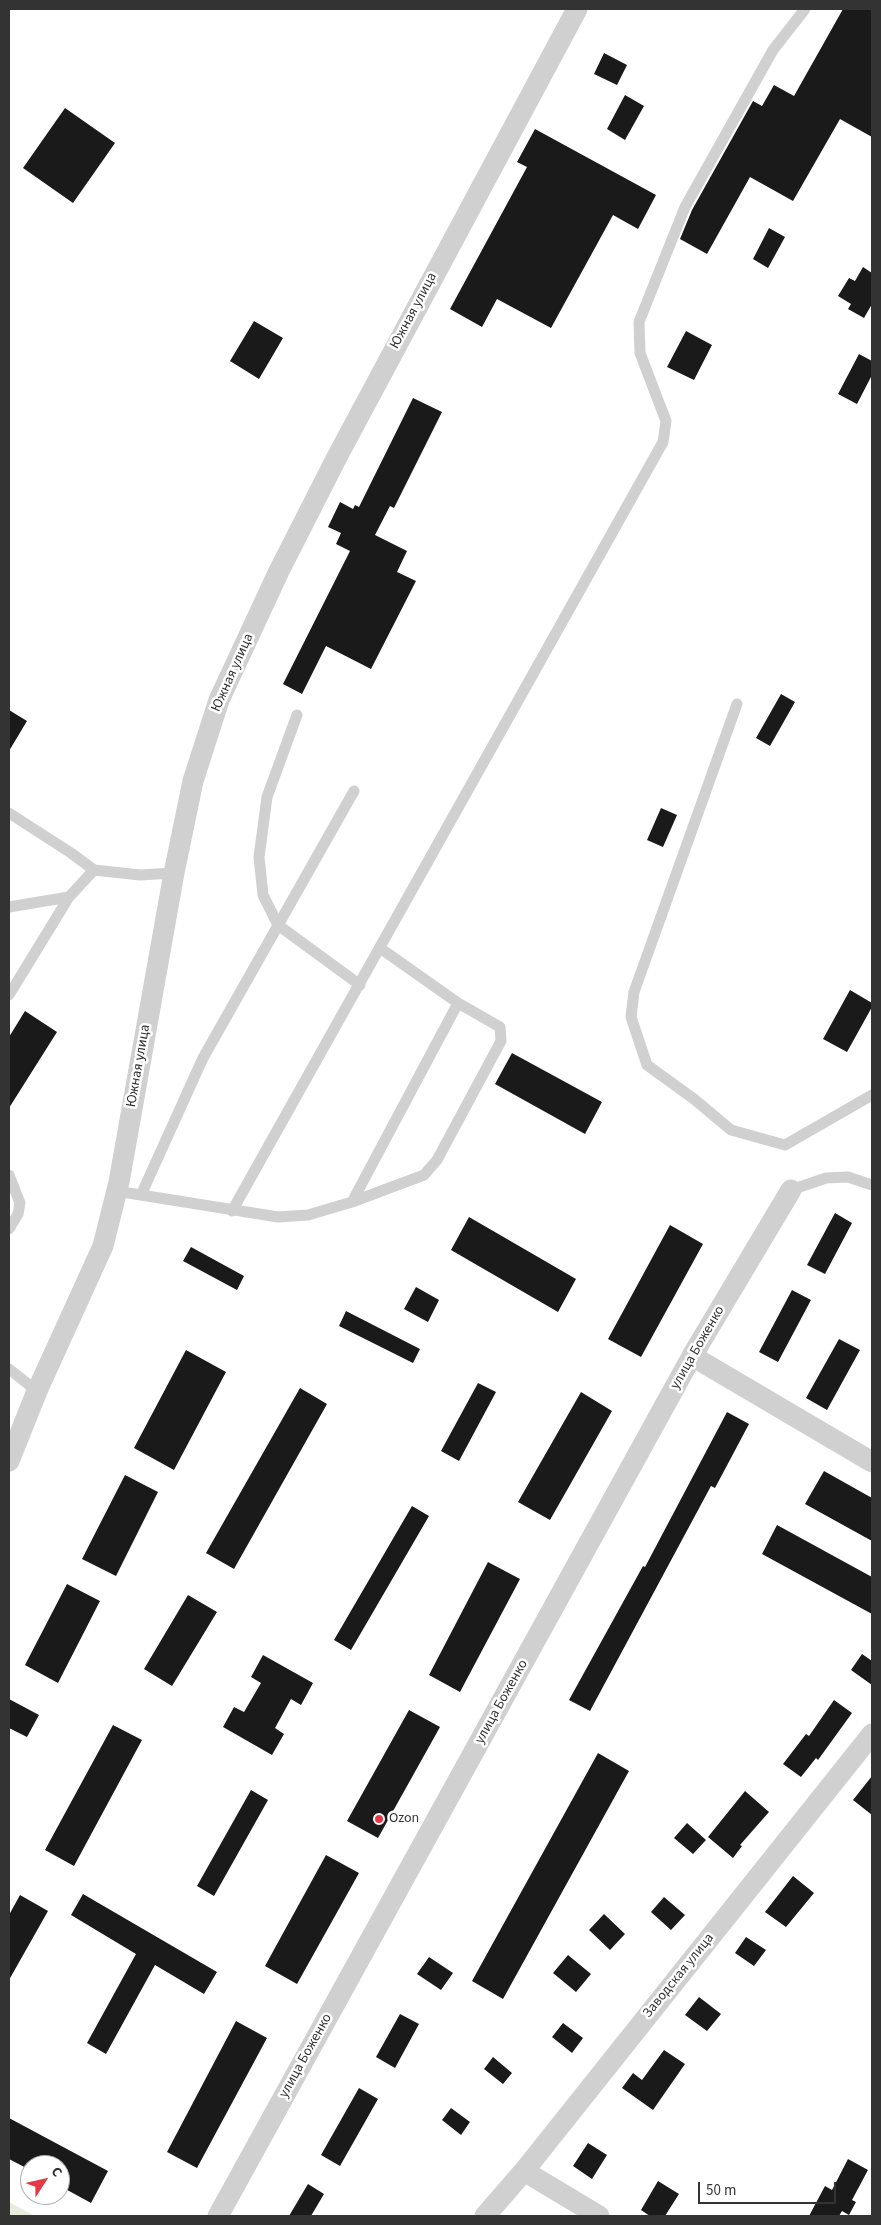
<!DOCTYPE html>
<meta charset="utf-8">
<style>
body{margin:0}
#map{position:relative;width:881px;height:2225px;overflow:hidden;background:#fff;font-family:"Source Sans 3",sans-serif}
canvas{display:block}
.frame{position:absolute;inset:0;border:10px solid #333;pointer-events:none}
.north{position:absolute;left:20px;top:2155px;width:50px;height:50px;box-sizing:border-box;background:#fff;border:1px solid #adadad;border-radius:50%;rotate:55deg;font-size:14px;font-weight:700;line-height:20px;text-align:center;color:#333}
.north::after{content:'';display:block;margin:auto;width:18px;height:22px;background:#e63946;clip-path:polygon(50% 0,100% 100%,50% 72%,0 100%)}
.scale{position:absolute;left:698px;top:2182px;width:138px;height:22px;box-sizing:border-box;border:2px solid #333;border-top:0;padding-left:6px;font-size:15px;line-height:18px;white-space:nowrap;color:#333;-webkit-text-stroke:4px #fff;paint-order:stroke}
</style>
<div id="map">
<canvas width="881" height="2225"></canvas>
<div class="frame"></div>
<div class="north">С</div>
<div class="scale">50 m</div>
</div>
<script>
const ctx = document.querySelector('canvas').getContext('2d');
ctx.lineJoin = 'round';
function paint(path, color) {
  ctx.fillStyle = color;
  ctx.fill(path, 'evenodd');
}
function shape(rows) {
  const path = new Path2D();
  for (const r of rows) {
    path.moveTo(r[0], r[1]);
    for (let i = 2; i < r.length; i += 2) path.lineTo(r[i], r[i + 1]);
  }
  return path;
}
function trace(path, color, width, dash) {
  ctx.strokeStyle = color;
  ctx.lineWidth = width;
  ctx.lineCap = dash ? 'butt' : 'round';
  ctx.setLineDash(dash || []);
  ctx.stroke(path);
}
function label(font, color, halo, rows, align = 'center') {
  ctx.font = font + ' "Source Sans 3",sans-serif';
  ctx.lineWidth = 5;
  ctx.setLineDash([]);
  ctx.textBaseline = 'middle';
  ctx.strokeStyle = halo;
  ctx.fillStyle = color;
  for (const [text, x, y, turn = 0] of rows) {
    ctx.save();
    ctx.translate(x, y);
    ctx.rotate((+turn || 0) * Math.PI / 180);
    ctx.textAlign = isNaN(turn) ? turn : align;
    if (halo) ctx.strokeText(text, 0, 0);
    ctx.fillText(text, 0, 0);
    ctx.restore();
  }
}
const green = shape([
 [9,2202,35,2216,9,2216]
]);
const building = shape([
 [843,9,872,9,872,137,840,119,793,201,750,177,707,254,680,239,692,210,753,101,762,106,774,85,794,96],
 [604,53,627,65,617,85,594,74],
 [625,95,644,106,625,140,607,129],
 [65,108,115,143,73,203,23,168],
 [535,129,656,195,638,229,613,215,551,328,497,299,482,327,450,309,527,167,517,162],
 [769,228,785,237,768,268,753,259],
 [863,267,872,273,872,304,864,318,848,309,851,304,838,296,849,278,855,281],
 [254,321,283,338,259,379,230,361],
 [686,331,712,345,694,380,667,367],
 [859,354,872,361,872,375,857,404,838,394],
 [413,398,442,412,394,508,390,506,375,535,407,551,397,572,416,581,371,669,326,646,302,694,283,684,350,551,336,544,341,533,328,527,340,502,353,509,355,505,359,507],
 [781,694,795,702,770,746,756,738],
 [9,710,27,721,9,751],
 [661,808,677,815,663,847,647,840],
 [850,990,872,1003,872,1007,847,1052,823,1039],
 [25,1011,57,1032,9,1108,9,1037],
 [512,1053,602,1102,585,1134,495,1084],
 [835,1213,852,1223,825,1274,807,1265],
 [469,1217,576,1279,558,1312,451,1250],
 [670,1225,703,1244,641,1357,608,1339],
 [191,1247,244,1276,237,1290,183,1261],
 [416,1287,439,1300,428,1322,404,1309],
 [792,1290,811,1300,778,1362,759,1352],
 [346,1311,420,1349,413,1363,339,1326],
 [839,1339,860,1350,827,1410,806,1398],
 [186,1350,226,1372,174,1470,134,1448],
 [478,1383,496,1392,459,1461,441,1451],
 [300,1388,327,1404,234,1569,206,1553],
 [581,1392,612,1411,550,1520,518,1502],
 [727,1412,749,1424,715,1488,711,1486,590,1711,569,1700,643,1566,645,1567],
 [824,1471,872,1498,872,1541,805,1504],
 [125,1475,158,1492,116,1576,82,1559],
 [412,1506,429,1516,351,1650,334,1640],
 [777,1525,872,1577,872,1614,762,1554],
 [488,1562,520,1579,460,1692,429,1675],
 [67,1584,100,1601,58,1683,25,1665],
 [188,1595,217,1612,172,1686,144,1669],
 [862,1654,872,1661,872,1685,851,1670],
 [263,1655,313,1683,301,1705,291,1699,275,1728,284,1734,272,1755,223,1727,234,1707,244,1712,261,1683,251,1677],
 [9,1699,39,1715,27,1737,9,1728],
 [834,1700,852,1713,818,1760,816,1758,801,1777,783,1764,806,1734,809,1736],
 [409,1710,440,1727,378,1838,347,1821],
 [113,1725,142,1740,74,1866,45,1850],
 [598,1753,629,1771,503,1999,472,1981],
 [872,1776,872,1815,853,1800],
 [251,1790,268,1800,214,1896,197,1886],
 [745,1791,769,1812,740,1845,742,1846,733,1858,708,1837],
 [687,1823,706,1840,693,1854,674,1838],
 [326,1855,359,1873,297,1984,265,1966],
 [793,1876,814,1893,786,1927,765,1912],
 [83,1894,217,1972,204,1994,155,1965,106,2054,87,2043,136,1954,71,1915],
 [20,1895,48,1911,9,1980,9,1915],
 [664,1897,685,1915,671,1930,651,1912],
 [604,1914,625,1934,610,1950,589,1930],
 [746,1937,766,1950,754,1966,735,1953],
 [568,1955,591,1974,576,1992,553,1973],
 [429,1957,453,1973,441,1990,417,1974],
 [699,1997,721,2014,707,2031,685,2015],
 [400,2014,419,2024,395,2068,376,2057],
 [236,2021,267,2038,197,2168,167,2152],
 [563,2023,583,2038,572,2053,552,2037],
 [664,2050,685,2064,653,2110,622,2088,633,2073,642,2080],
 [493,2057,512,2073,503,2084,484,2069],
 [359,2088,378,2099,340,2166,321,2155],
 [451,2108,470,2122,461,2135,442,2120],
 [9,2118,108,2171,91,2203,60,2186,60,2165,30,2165,30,2170,9,2159],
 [588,2143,607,2155,592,2179,573,2166],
 [848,2159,868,2170,852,2200,856,2202,849,2215,842,2211,839,2216,809,2216,825,2186,832,2190],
 [658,2181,679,2194,665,2216,650,2216,641,2210],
 [308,2184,324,2194,311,2216,289,2216]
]);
const service = shape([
 [737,704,634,992,631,1017,647,1065,694,1099,731,1130,785,1145,872,1095],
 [297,715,267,797,259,857,263,895,278,925,360,985],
 [9,813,71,853,94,870,140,875,174,873],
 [9,907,69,897],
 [9,995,69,897,94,870],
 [9,1175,20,1203,18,1214,9,1229],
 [791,1190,826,1178,848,1177,872,1185],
 [116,1191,278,1217,308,1215,352,1202,424,1175,437,1160,501,1041,500,1027,458,1003,380,948],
 [141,1195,203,1058,354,791],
 [352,1202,458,1003],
 [232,1211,663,442,666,421,640,353,639,322,685,207,773,50,805,9],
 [9,1369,37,1391]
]);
const minor = shape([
 [692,1356,872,1462],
 [9,1461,37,1391,103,1246,119,1182,174,873,193,781,219,700,279,571,337,457,577,9],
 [524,2171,599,2216],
 [218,2216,692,1356,791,1190],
 [485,2216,524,2171,872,1734]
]);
const markers = [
 [379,1819,5,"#e63946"]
];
const streetNames = [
 ["Южная улица",414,311,-62],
 ["Южная улица",233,673,-66],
 ["Южная улица",139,1066,-80],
 ["улица Боженко",698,1348,-60],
 ["улица Боженко",502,1702,-61],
 ["Заводская улица",679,1976,-51],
 ["улица Боженко",306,2056,-61]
];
const poiNames = [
 ["Ozon",389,1819]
];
paint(green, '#e6ecdf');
paint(building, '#1a1a1a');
trace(service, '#d0d0d0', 11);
trace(minor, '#d0d0d0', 21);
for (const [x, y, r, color] of markers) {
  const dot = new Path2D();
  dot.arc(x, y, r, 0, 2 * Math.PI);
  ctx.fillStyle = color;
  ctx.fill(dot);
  trace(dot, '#fff', 2);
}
label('14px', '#333', '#fff', streetNames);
label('14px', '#333', '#fff', poiNames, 'left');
</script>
